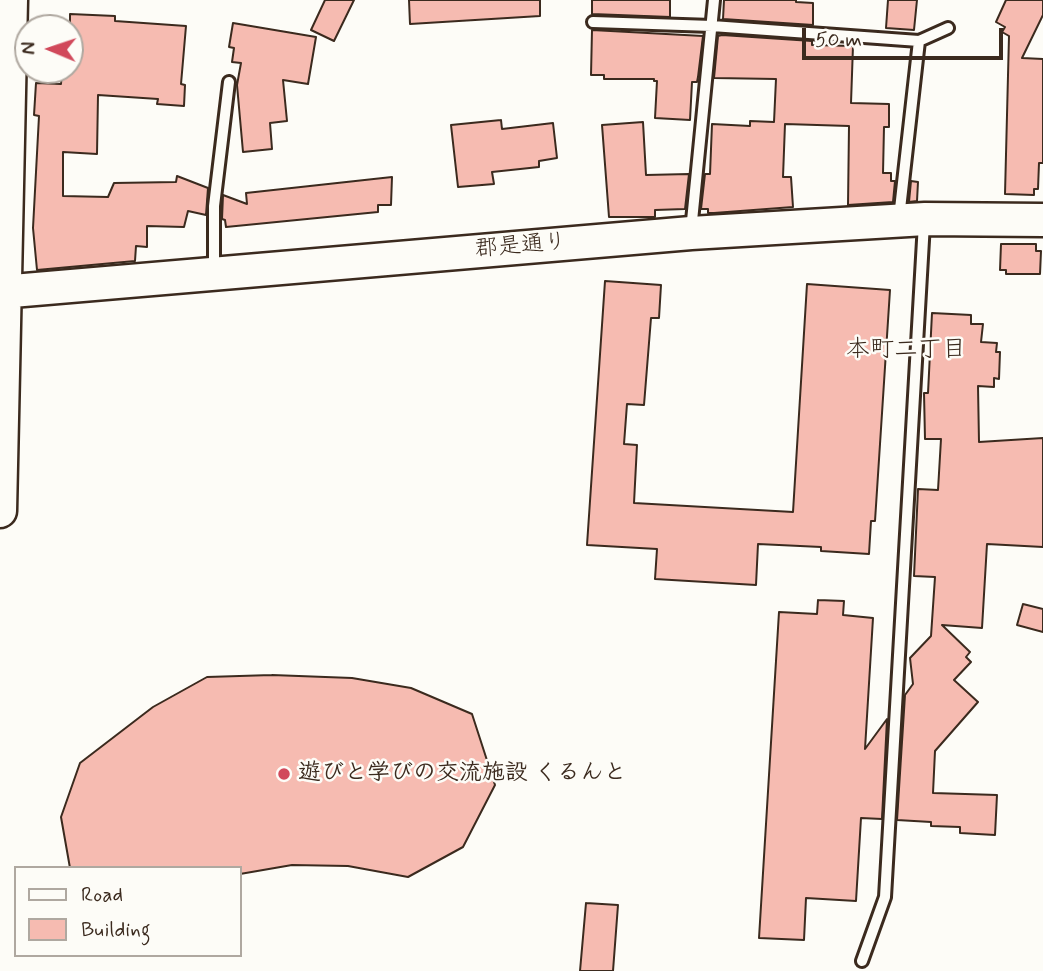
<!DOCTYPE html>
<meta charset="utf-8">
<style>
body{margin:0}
#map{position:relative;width:1043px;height:971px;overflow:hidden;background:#fdfcf7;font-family:Mynerve,sans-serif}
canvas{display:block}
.legend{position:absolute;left:14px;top:866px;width:228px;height:91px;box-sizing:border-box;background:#fdfcf7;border:2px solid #afa8a0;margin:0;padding:9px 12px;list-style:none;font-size:21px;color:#3b2a1e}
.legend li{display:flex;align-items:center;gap:14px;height:35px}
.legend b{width:35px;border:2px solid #afa8a0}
.north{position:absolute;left:14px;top:14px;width:70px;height:70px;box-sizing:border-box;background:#fdfcf7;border:2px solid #afa8a0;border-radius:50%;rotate:272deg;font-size:19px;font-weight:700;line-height:28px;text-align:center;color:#3b2a1e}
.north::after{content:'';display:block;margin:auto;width:24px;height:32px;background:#d1495b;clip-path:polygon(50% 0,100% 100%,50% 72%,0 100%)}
.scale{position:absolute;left:802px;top:28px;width:201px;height:32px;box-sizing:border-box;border:4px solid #3b2a1e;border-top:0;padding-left:9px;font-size:21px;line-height:24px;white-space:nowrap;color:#3b2a1e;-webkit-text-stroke:5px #fdfcf7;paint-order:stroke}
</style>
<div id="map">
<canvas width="1043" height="971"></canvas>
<ul class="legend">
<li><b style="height:9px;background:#fdfcf7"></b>Road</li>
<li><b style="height:19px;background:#f6bbb1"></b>Building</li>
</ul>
<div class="north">N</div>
<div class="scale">50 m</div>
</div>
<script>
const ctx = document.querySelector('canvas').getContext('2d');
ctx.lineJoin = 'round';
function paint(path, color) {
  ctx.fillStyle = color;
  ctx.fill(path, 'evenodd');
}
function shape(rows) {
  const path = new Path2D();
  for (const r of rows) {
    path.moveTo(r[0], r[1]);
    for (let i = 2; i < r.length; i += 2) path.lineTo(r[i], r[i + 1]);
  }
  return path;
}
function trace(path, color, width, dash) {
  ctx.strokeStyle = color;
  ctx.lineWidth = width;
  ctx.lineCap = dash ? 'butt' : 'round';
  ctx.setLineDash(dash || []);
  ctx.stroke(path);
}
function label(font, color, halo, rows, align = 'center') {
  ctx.font = font + ' Mynerve,"Klee One",sans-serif';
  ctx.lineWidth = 5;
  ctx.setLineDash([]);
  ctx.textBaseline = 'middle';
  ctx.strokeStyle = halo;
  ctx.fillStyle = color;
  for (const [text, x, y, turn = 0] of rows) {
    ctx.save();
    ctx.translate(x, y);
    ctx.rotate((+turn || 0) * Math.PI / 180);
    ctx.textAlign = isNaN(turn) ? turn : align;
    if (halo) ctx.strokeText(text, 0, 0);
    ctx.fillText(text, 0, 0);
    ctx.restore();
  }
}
const building = shape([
 [325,0,354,0,334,41,311,30,325,0],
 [409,0,540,0,540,16,410,24,409,0],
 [592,0,670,0,670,17,592,14,592,0],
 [724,0,796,0,796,2,813,3,813,25,723,19,724,0],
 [888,0,917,0,914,30,886,28,888,0],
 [1006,0,1043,0,1043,15,1022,58,1043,59,1043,163,1039,163,1038,189,1034,189,1034,195,1005,194,1009,36,1002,32,1005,27,996,22,1006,0],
 [70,14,115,16,115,21,186,26,181,84,185,85,184,106,157,104,158,99,98,95,97,154,63,152,63,196,108,197,114,183,176,182,177,176,208,188,206,215,188,211,184,227,147,226,147,247,136,246,135,261,37,270,33,228,39,116,34,115,36,83,61,84,62,70,70,70,70,14],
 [233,23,316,37,308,84,283,80,287,121,270,123,272,149,243,152,237,85,241,63,232,62,234,48,229,47,233,23],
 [592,30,703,36,698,77,697,82,692,82,690,120,655,118,657,81,654,81,654,79,604,79,604,75,591,75,592,30],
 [722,35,812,41,812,45,853,46,851,103,889,104,889,127,884,127,883,173,891,173,891,181,895,181,893,202,848,205,849,126,785,124,783,177,791,177,793,207,714,213,708,213,708,209,701,209,705,174,710,174,712,124,750,126,750,121,774,122,776,79,714,78,718,36,722,35],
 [501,120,502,129,553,123,557,158,539,161,539,167,492,172,494,184,458,187,451,125,501,120],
 [643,122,646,175,689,174,685,209,655,210,655,217,609,217,602,125,643,122],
 [392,177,391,205,378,205,378,212,226,227,225,220,222,219,223,195,247,204,246,193,392,177],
 [911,181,918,182,917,201,909,202,911,181],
 [1001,244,1036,244,1036,251,1041,251,1040,274,1006,274,1006,270,1000,270,1001,244],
 [605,281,661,285,659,318,651,318,644,405,627,404,624,444,637,445,634,503,793,512,807,284,890,290,875,521,871,521,869,554,821,551,821,547,758,544,756,585,655,579,657,549,587,545,605,281],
 [932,313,971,315,971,324,983,324,981,342,997,343,996,352,1000,352,999,379,994,378,994,387,978,386,979,442,1043,438,1043,547,987,544,982,628,942,625,970,652,966,657,971,662,954,680,978,702,935,751,933,793,997,795,995,835,960,833,960,827,931,826,931,822,897,820,905,695,913,684,910,658,931,636,935,577,914,576,918,489,938,490,941,439,925,439,924,393,928,393,932,313],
 [818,600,844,601,843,615,873,618,865,749,887,719,882,819,861,818,856,901,806,898,804,940,759,938,779,612,817,614,818,600],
 [1023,604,1043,609,1043,632,1017,625,1023,604],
 [272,675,352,678,411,688,472,714,495,785,463,847,408,877,348,866,292,865,240,874,240,868,70,868,61,817,80,763,153,707,207,677,272,675],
 [586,903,618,905,613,971,580,971,586,903]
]);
const lane = shape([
 [593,22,712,26,919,41,899,218],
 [919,41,948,28],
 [691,231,714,0],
 [214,271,214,206,229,82],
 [862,961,885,897,924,223]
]);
const secondary = shape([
 [0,292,691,233,925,219,1043,220],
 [0,511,11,0]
]);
const markers = [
 [284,774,7,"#d1495b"]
];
const streetNames = [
 ["郡是通り",521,247,-5]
];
const poiNames = [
 ["遊びと学びの交流施設 くるんと",298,774]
];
const neighbourhoodNames = [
 ["本町二丁目",906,351]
];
paint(building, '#f6bbb1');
trace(building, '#3b2a1e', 2);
trace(lane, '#3b2a1e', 16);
trace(secondary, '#3b2a1e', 37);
trace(lane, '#fdfcf7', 10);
trace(secondary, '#fdfcf7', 32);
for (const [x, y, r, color] of markers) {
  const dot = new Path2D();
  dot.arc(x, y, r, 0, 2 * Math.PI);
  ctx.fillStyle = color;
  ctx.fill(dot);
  trace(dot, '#fdfcf7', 2.5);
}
label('23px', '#3b2a1e', '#fdfcf7', streetNames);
label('bold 23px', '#3b2a1e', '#fdfcf7', poiNames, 'left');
label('24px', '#3b2a1e', '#fdfcf7', neighbourhoodNames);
</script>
